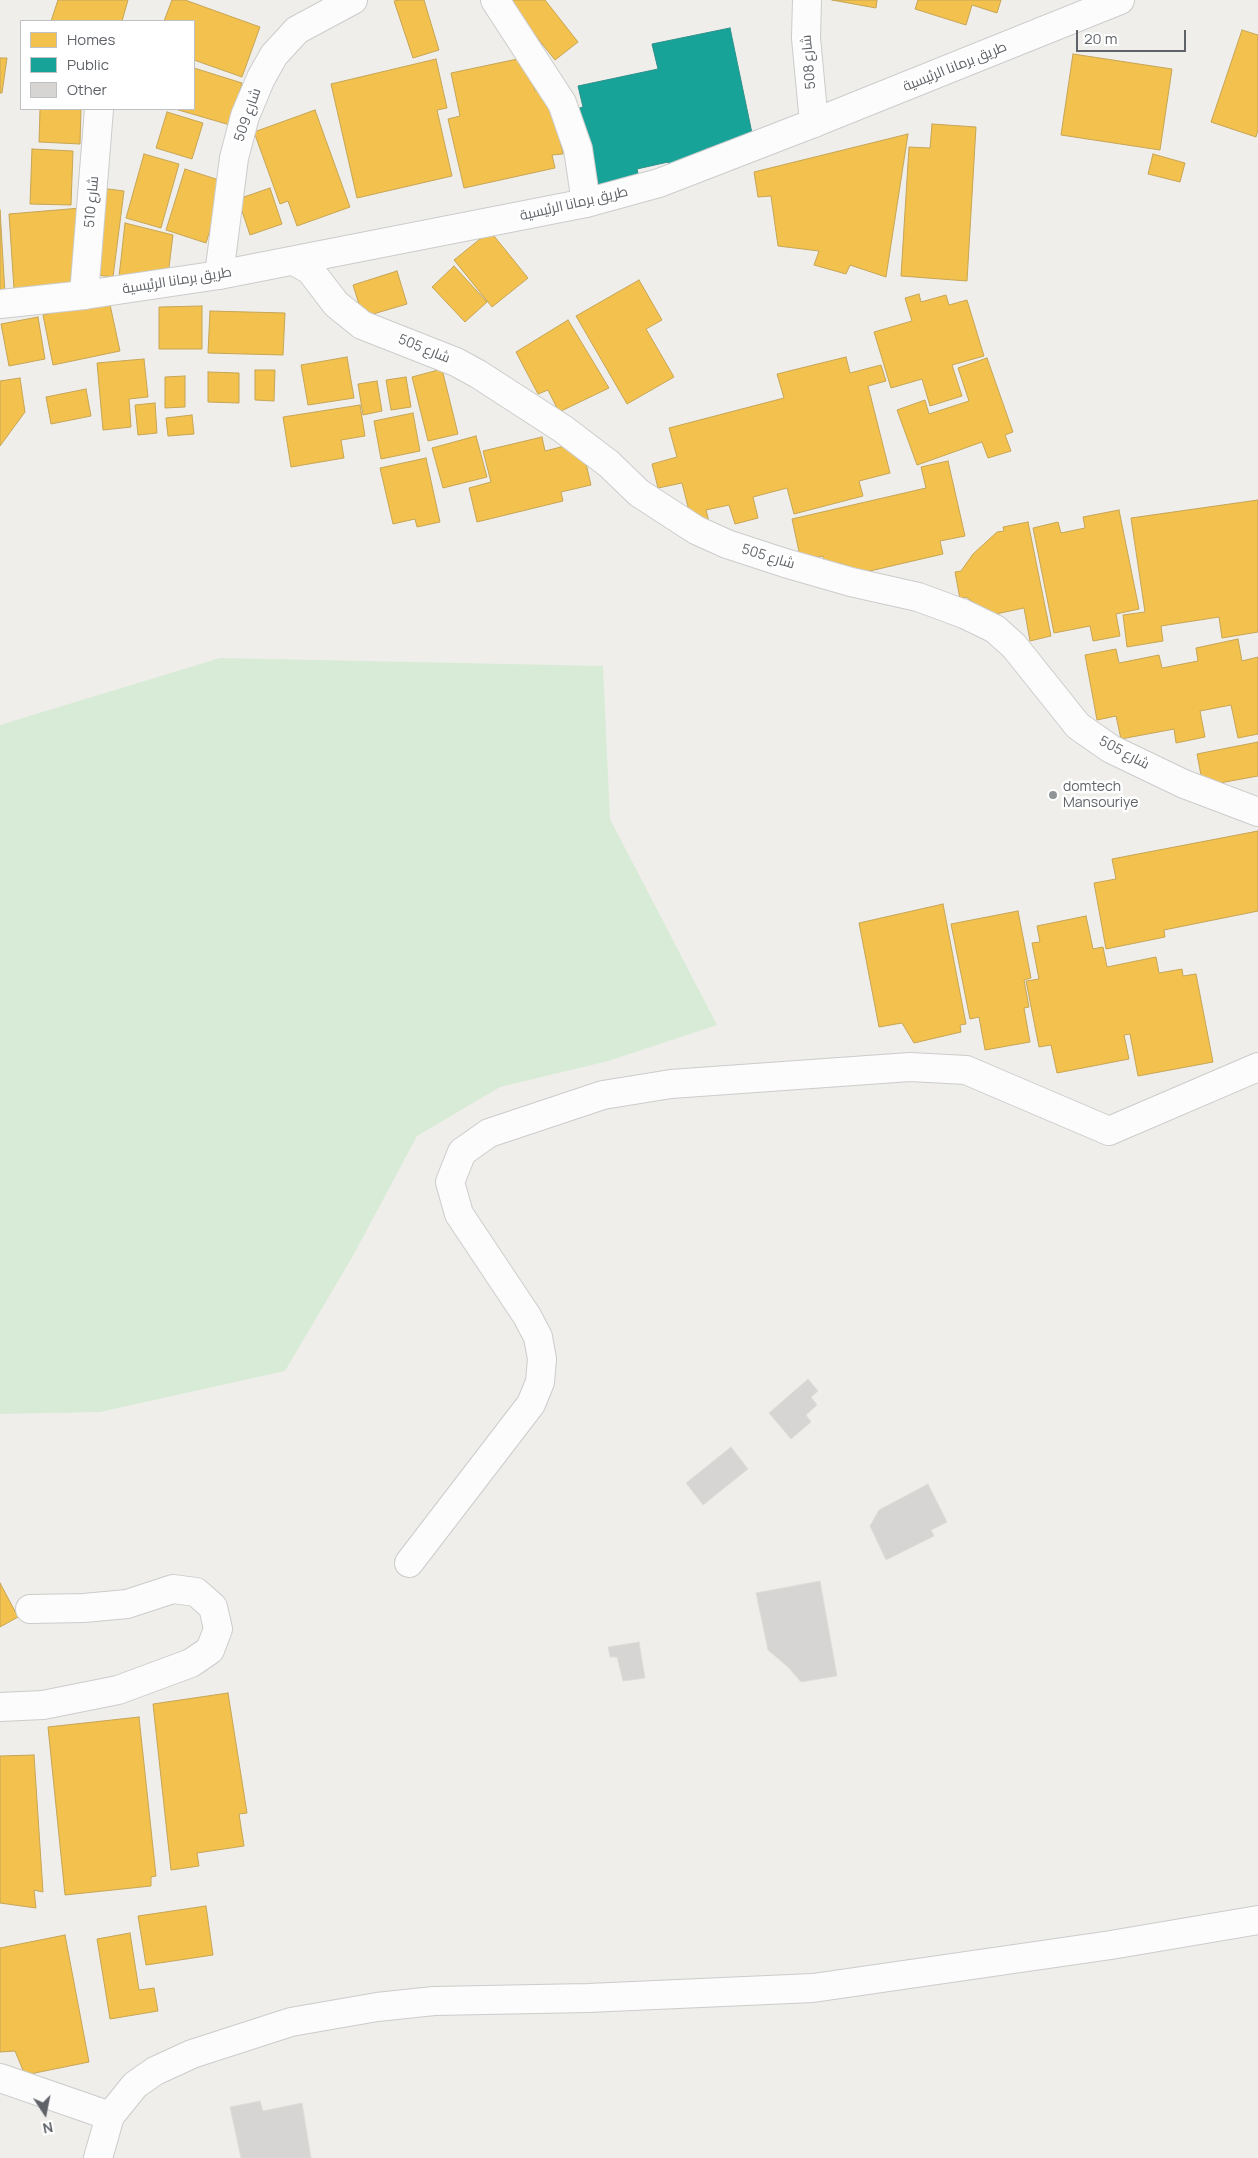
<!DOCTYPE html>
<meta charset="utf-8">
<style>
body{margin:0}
#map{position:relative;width:1258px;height:2158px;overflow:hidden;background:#efeeea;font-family:Manrope,sans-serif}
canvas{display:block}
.legend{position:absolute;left:20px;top:20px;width:175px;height:90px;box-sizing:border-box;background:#fff;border:1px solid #bfc1c3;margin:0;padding:6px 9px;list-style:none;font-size:15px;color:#5f6368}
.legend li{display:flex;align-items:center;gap:10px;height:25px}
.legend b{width:25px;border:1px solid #bfc1c3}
.north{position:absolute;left:20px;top:2088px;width:50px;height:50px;-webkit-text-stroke:4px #fff;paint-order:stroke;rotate:169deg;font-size:14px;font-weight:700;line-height:20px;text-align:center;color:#5f6368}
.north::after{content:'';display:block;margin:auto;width:18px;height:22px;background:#5f6368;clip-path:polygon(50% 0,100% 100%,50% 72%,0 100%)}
.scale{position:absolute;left:1076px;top:30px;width:110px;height:22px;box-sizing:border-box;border:2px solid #5f6368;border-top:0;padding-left:6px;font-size:15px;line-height:18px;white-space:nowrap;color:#5f6368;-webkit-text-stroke:4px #fff;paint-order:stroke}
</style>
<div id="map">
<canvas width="1258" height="2158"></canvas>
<ul class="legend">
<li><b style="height:14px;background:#f2c14e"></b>Homes</li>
<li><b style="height:14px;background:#17a398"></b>Public</li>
<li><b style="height:14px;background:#d6d5d3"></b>Other</li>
</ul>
<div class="north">N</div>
<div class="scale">20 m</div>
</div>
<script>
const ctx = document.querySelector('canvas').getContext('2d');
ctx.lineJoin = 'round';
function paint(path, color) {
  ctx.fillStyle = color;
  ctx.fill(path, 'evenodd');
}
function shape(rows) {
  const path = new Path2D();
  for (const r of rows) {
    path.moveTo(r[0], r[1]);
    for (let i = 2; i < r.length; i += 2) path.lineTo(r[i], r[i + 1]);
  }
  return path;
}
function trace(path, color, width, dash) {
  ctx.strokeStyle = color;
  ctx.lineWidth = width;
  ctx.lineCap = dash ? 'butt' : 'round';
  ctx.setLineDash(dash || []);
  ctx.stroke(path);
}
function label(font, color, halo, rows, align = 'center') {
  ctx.font = font + ' Manrope,Cairo,sans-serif';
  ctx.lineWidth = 5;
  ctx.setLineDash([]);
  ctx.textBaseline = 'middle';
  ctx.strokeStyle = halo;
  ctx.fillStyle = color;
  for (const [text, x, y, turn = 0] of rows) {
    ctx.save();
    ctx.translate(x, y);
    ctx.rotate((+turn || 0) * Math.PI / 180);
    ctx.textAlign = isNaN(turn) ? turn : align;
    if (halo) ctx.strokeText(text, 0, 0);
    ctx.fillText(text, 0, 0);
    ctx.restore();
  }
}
const green = shape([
 [220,658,603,666,610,819,717,1025,608,1061,500,1087,417,1136,354,1254,285,1371,100,1412,0,1414,0,725]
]);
const homes = shape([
 [58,0,128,0,122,21,51,21,58,0],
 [172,0,185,0,260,27,242,77,194,60,194,21,164,21,172,0],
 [399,0,424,0,439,50,413,58,394,1,399,0],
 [507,0,545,0,578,42,555,60,507,0],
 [832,0,877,0,876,8,832,0],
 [918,0,1001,0,997,13,972,5,966,25,915,9,918,0],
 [1242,30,1258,35,1258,130,1256,137,1211,122,1242,30],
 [1073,54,1172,69,1160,150,1061,135,1073,54],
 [527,57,535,91,548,88,563,154,552,155,555,168,464,188,448,119,460,116,451,73,527,57],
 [0,58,7,58,2,93,0,93,0,58],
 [436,59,447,108,437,110,452,176,357,198,331,84,436,59],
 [194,68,242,83,230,125,175,109,194,109,194,68],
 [40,109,81,109,80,144,39,142,40,109],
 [315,110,350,207,297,226,288,201,280,204,254,132,315,110],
 [167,112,203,123,192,159,156,148,167,112],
 [932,124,976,127,967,281,901,276,909,147,930,148,932,124],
 [908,134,886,277,850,265,846,274,814,265,819,251,778,246,771,196,758,197,754,172,908,134],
 [32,149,73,151,71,205,30,204,32,149],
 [144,154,179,164,161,228,126,218,144,154],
 [1153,154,1185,163,1180,182,1148,174,1153,154],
 [185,169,225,182,206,243,166,230,185,169],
 [100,188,124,191,113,277,89,274,100,188],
 [270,188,282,224,250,235,238,199,270,188],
 [81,208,76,285,14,289,9,214,81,208],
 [0,210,5,294,0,294,0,210],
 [125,223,173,235,168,275,119,277,125,223],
 [490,231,528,278,492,307,454,260,490,231],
 [454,266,487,302,465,322,432,287,454,266],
 [397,271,407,304,363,317,353,285,397,271],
 [639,280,662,320,646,329,674,377,627,404,576,316,639,280],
 [919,294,921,302,946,295,949,305,967,300,984,356,952,365,962,396,930,406,922,379,891,388,874,332,912,321,905,298,919,294],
 [109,300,120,351,53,365,43,315,109,300],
 [202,306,202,349,159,349,159,307,202,306],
 [210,311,285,313,283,355,208,353,210,311],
 [38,317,45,359,9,366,1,324,38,317],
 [568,320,609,388,559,412,548,390,538,394,516,352,568,320],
 [347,357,354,398,308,405,301,365,347,357],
 [846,357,850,373,881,365,886,381,868,386,890,473,859,481,863,496,794,514,787,488,753,497,758,518,735,524,729,505,706,510,709,522,693,527,682,483,658,488,652,464,677,457,669,428,784,398,777,374,846,357],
 [987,358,1013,432,1005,435,1011,451,988,458,982,442,917,465,897,410,925,400,929,414,969,401,958,368,987,358],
 [144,359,148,397,129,399,131,427,103,430,97,363,144,359],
 [442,369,458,434,428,441,412,377,442,369],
 [255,370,275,370,274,401,255,400,255,370],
 [208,372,239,373,239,403,208,402,208,372],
 [185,376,185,407,165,408,165,377,185,376],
 [406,377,411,407,391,410,386,380,406,377],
 [20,378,25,412,0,446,0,381,20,378],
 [377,381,382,411,363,415,358,384,377,381],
 [86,389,91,416,51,424,46,397,86,389],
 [155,403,157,433,138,435,135,405,155,403],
 [360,405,365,436,341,440,344,458,291,467,283,417,360,405],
 [413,413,420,451,381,459,374,421,413,413],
 [192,415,194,434,168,436,166,418,192,415],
 [476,436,487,477,443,488,432,448,476,436],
 [542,437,545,451,581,442,591,485,561,492,563,501,477,522,469,488,491,482,483,451,542,437],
 [426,458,440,522,417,527,415,519,393,524,380,468,426,458],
 [948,461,965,536,940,541,943,554,844,577,841,563,825,567,823,556,801,561,792,519,926,488,921,467,948,461],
 [1258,500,1258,632,1222,638,1219,617,1161,626,1163,641,1127,647,1123,615,1145,612,1131,518,1258,500],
 [1119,510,1139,609,1116,614,1120,636,1093,641,1090,626,1054,633,1033,528,1058,522,1061,533,1085,528,1083,517,1119,510],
 [1028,522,1051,636,1030,641,1024,608,991,615,966,597,960,599,955,572,961,571,973,554,997,532,1004,531,1003,527,1028,522],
 [1238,639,1242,661,1258,657,1258,734,1238,738,1231,705,1200,711,1205,737,1176,743,1174,729,1121,739,1116,716,1097,720,1085,655,1116,649,1119,663,1159,655,1162,668,1198,661,1196,648,1238,639],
 [1258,742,1258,776,1203,786,1197,754,1258,742],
 [1258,831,1258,911,1164,930,1165,937,1106,949,1094,883,1116,879,1112,859,1258,831],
 [943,904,966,1024,960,1025,961,1032,914,1043,902,1023,879,1027,859,923,943,904],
 [1018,911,1031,978,1024,980,1029,1007,1024,1008,1030,1042,985,1050,979,1017,970,1019,951,924,1018,911],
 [1086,916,1093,949,1103,947,1107,967,1156,957,1159,973,1182,969,1183,976,1196,974,1213,1062,1138,1076,1130,1034,1124,1035,1129,1059,1057,1073,1051,1045,1039,1047,1026,981,1039,979,1032,943,1040,942,1037,926,1086,916],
 [0,1583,18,1617,0,1627,0,1583],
 [228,1693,247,1813,239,1814,244,1846,197,1853,199,1866,171,1870,153,1704,228,1693],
 [139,1717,156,1876,151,1877,151,1886,65,1895,48,1727,139,1717],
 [34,1755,43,1892,34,1890,36,1908,0,1903,0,1756,34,1755],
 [206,1906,213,1955,146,1965,138,1916,206,1906],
 [130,1933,139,1990,154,1988,158,2011,110,2019,97,1939,130,1933],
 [65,1935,89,2062,25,2075,15,2051,0,2052,0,1948,65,1935]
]);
const public = shape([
 [730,28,753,138,706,148,708,160,670,168,668,162,637,169,639,178,599,186,586,127,577,129,573,110,583,107,578,86,658,69,652,44,730,28]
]);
const building = shape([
 [808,1379,818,1391,811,1397,817,1405,806,1415,811,1422,791,1439,769,1413,808,1379],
 [731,1447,748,1469,703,1505,686,1483,731,1447],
 [928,1484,947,1522,931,1530,934,1536,886,1560,870,1526,879,1510,928,1484],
 [820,1581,837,1676,801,1682,788,1667,768,1650,756,1593,820,1581],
 [639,1642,645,1678,623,1681,617,1657,610,1657,608,1647,639,1642],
 [260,2101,263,2111,302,2103,311,2158,241,2158,230,2107,260,2101]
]);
const minor = shape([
 [495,0,562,103,578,149,586,203],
 [807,0,806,38,814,123],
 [294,261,310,270,336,304,362,325,456,362,478,374,563,429,609,464,639,493,696,530,727,544,785,563,851,582,918,597,964,614,995,629,1014,646,1078,726,1111,749,1184,784,1258,812],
 [219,275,234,158,245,116,261,78,274,55,297,30,353,0],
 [84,295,99,109],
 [409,1563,531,1404,540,1382,542,1359,538,1337,527,1316,459,1214,450,1182,462,1152,489,1133,603,1095,671,1084,910,1067,966,1070,1109,1131,1258,1067],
 [0,1707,43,1705,118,1690,191,1663,210,1650,218,1629,213,1607,196,1592,173,1589,127,1604,84,1608,30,1609],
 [0,2078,110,2116]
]);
const tertiary = shape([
 [0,304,84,295,219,275,586,203,659,183,814,123,1120,0],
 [98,2158,110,2116,135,2085,155,2071,192,2054,291,2022,377,2007,434,2001,588,1998,813,1988,1111,1945,1258,1920]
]);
const markers = [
 [1053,795,5,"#919496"]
];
const streetNames = [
 ["شارع 508",809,62,-95],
 ["طريق برمانا الرئيسية",955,67,-22],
 ["شارع 509",248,115,-71],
 ["شارع 510",92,202,-85],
 ["طريق برمانا الرئيسية",574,204,-13],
 ["طريق برمانا الرئيسية",177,281,-9],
 ["شارع 505",424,349,22],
 ["شارع 505",768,557,17],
 ["شارع 505",1124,753,28]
];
const poiNames = [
 ["domtech",1063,787],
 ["Mansouriye",1063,803]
];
paint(green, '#d8ebd6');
paint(homes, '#f2c14e');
trace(homes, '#c6a556', 1);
paint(public, '#17a398');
trace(public, '#2d908a', 1);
paint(building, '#d6d5d3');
trace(building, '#deddd9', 1);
trace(minor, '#cbcccc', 30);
trace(tertiary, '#cbcccc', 30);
trace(minor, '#fdfcfc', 28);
trace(tertiary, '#fdfcfc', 28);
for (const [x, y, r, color] of markers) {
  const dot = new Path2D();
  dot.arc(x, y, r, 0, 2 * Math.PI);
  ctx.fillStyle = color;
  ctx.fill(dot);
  trace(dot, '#fff', 2);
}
label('14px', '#5f6368', '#fff', streetNames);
label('14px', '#5f6368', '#fff', poiNames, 'left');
</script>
